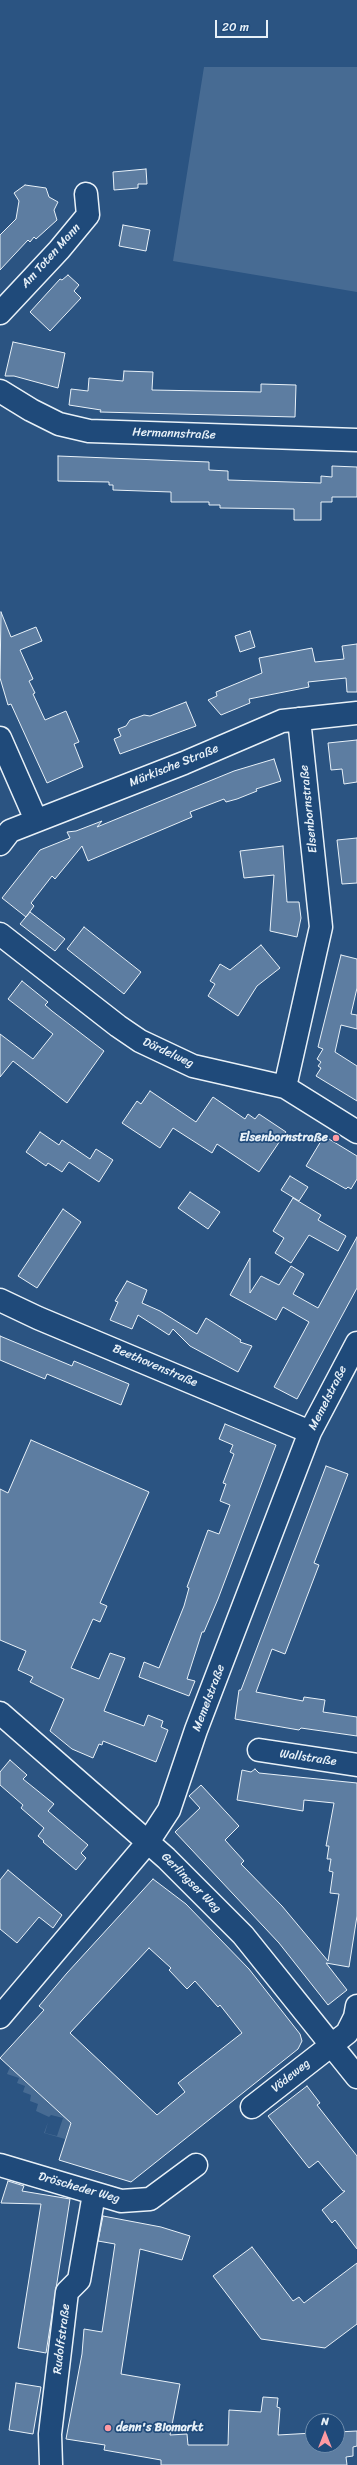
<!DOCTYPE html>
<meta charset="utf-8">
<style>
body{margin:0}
#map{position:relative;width:357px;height:2465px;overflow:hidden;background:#2b5482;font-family:Sriracha,sans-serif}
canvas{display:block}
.north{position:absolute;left:305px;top:2413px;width:40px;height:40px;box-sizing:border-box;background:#1f4a7a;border:1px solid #6f8dac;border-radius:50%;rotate:0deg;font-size:11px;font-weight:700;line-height:16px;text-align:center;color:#e8f1f8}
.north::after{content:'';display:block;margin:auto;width:14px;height:18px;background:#ff9aa2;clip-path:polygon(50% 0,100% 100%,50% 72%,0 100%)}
.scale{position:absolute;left:215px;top:20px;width:53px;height:18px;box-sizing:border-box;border:2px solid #e8f1f8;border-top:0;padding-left:5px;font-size:12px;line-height:14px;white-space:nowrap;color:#e8f1f8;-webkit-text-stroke:3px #1f4a7a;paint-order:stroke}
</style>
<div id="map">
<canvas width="357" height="2465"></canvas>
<div class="north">N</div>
<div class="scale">20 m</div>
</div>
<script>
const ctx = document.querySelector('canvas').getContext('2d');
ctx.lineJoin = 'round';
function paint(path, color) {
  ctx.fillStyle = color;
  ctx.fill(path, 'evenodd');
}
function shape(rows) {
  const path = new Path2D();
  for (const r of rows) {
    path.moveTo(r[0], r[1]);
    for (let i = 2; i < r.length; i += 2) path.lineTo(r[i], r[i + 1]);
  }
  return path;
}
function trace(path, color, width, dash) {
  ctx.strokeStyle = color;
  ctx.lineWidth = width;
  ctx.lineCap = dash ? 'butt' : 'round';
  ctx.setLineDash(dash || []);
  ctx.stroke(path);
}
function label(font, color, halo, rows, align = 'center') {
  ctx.font = font + ' Sriracha,sans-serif';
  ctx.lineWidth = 3.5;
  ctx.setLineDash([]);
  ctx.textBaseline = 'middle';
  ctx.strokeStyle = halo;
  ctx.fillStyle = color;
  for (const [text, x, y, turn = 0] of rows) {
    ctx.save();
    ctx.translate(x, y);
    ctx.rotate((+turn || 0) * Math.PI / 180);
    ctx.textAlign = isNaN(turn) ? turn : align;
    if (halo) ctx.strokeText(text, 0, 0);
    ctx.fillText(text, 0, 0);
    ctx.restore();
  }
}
const green = shape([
 [204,67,357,67,357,292,173,261],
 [10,2067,71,2122,65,2139,44,2133,48,2122,45,2133,57,2136,63,2118,51,2115,49,2117,36,2111,38,2104,30,2101,31,2095,23,2092,25,2086,17,2083,19,2078,7,2074]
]);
const building = shape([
 [146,169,147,184,138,184,138,188,114,190,113,172,146,169],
 [25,185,46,188,49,197,58,202,54,210,57,220,36,239,34,237,30,242,28,240,0,270,0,235,16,219,19,201,14,193,25,185],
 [123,225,150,230,146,251,119,246,123,225],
 [68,275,79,285,74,291,81,298,50,331,30,312,60,279,62,280,68,275],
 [13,342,65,353,58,388,14,376,5,376,13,342],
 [124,371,153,372,152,390,261,392,261,384,296,385,295,417,100,412,101,410,69,405,71,389,88,391,89,378,123,381,124,371],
 [58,456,209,462,209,470,228,471,228,480,321,483,321,476,332,477,332,466,357,467,357,497,332,497,332,502,321,502,321,520,294,520,294,509,220,508,220,505,209,505,209,502,171,502,171,492,113,490,113,485,109,485,109,482,58,481,58,456],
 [1,612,11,637,36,627,42,641,20,650,33,679,29,681,35,693,33,694,45,720,66,711,79,742,74,744,83,767,47,783,11,704,8,705,0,678,1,612],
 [250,631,255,647,240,652,235,636,250,631],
 [357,644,357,692,347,692,346,678,308,682,309,687,249,699,250,703,221,715,208,700,217,696,216,692,262,673,259,658,312,648,315,662,344,659,342,646,357,644],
 [186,702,196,726,120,754,114,739,121,736,118,729,126,726,130,720,144,715,150,716,186,702],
 [357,740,357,782,344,784,342,769,331,770,328,743,357,740],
 [274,759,281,781,256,789,257,791,237,799,226,802,224,799,190,812,192,817,88,861,82,846,55,879,52,876,31,903,34,906,26,917,2,898,40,850,70,838,67,832,76,831,102,821,97,827,234,771,274,759],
 [357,838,357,883,342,884,337,840,357,838],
 [283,846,287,902,299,902,301,918,297,937,270,931,274,875,244,878,240,851,283,846],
 [30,912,65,939,55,951,20,924,30,912],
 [84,927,141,972,124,994,67,949,84,927],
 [261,945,280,968,257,986,238,1016,208,996,215,984,210,981,220,964,230,970,261,945],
 [341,955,357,959,357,988,351,1014,357,1015,357,1029,341,1025,335,1052,357,1066,357,1101,316,1076,321,1068,318,1066,321,1062,317,1059,323,1049,318,1047,341,955],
 [22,981,48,1002,45,1005,52,1011,104,1051,67,1103,13,1061,0,1077,0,1034,33,1059,53,1034,8,999,22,981],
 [150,1091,196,1122,213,1097,245,1119,248,1114,255,1119,259,1114,286,1132,259,1172,217,1144,212,1153,173,1128,160,1148,122,1123,137,1101,141,1104,150,1091],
 [40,1132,59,1145,62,1140,90,1159,96,1149,113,1160,99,1182,69,1162,62,1172,48,1163,46,1166,26,1152,40,1132],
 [324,1136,357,1156,357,1179,351,1189,348,1187,346,1189,306,1166,324,1136],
 [290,1176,308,1187,299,1201,281,1190,290,1176],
 [190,1192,220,1212,208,1229,178,1208,190,1192],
 [293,1198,321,1215,318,1220,346,1236,338,1251,309,1235,291,1263,275,1253,284,1238,273,1231,293,1198],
 [63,1209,81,1222,37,1288,18,1276,63,1209],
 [357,1237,357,1288,297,1399,274,1387,309,1322,283,1307,276,1320,230,1295,250,1258,250,1293,261,1276,279,1285,291,1266,304,1274,293,1294,318,1308,357,1237],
 [127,1281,147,1290,142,1303,160,1311,197,1334,206,1318,241,1340,240,1342,252,1346,238,1372,190,1346,173,1329,169,1335,138,1315,132,1329,110,1320,118,1302,115,1301,127,1281],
 [0,1336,72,1366,74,1361,129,1384,121,1405,47,1374,45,1379,0,1360,0,1336],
 [225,1424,276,1445,218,1599,204,1632,202,1632,187,1679,195,1681,189,1696,139,1677,144,1662,159,1668,184,1606,189,1588,187,1587,208,1530,219,1534,230,1505,220,1501,226,1484,223,1483,234,1454,230,1452,233,1445,219,1439,225,1424],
 [31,1440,149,1492,100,1603,107,1606,100,1622,93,1619,71,1668,99,1679,110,1653,125,1658,104,1711,144,1726,148,1715,163,1721,161,1727,168,1730,156,1762,103,1741,102,1745,99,1744,93,1758,72,1749,50,1731,64,1699,30,1682,33,1677,18,1670,26,1651,0,1640,0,1489,8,1493,31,1440],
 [326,1466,348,1474,314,1563,319,1565,285,1654,272,1649,256,1692,303,1701,304,1697,325,1700,323,1712,357,1717,357,1736,301,1728,299,1730,235,1719,239,1690,241,1690,326,1466],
 [10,1760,27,1775,23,1779,54,1804,48,1811,88,1845,81,1853,86,1858,76,1870,43,1842,44,1841,38,1836,44,1828,21,1808,23,1805,0,1785,0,1772,10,1760],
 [255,1769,259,1773,357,1783,357,1916,349,1967,326,1963,347,1990,328,2005,279,1943,175,1832,200,1808,189,1796,201,1785,239,1826,225,1840,244,1861,241,1864,282,1906,328,1961,339,1894,330,1893,333,1872,329,1871,331,1859,327,1859,329,1846,326,1846,334,1803,304,1800,303,1811,237,1800,242,1770,251,1772,255,1769],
 [8,1870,62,1915,53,1928,39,1917,17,1943,0,1929,0,1880,8,1870],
 [153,1879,186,1904,249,1969,300,2034,302,2041,298,2049,131,2182,59,2160,71,2123,0,2058,44,2010,39,2006,67,1973,153,1879],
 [149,1948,171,1968,169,1970,187,1989,195,1981,218,2007,220,2005,242,2033,178,2083,185,2092,157,2115,70,2033,149,1948],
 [307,2086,320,2103,317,2105,357,2156,357,2249,335,2220,332,2223,322,2210,345,2191,343,2191,318,2161,309,2168,268,2116,307,2086],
 [8,2181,24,2186,22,2191,70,2199,46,2353,18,2348,41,2204,1,2203,8,2181],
 [103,2216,161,2227,190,2236,182,2260,140,2249,121,2374,180,2384,170,2435,187,2434,188,2445,228,2445,229,2410,261,2412,263,2397,278,2398,277,2407,280,2408,278,2435,313,2433,313,2445,337,2445,337,2432,357,2431,357,2446,353,2447,353,2456,346,2457,347,2465,161,2465,161,2460,104,2450,105,2445,66,2439,82,2354,84,2329,102,2332,115,2244,98,2241,103,2216],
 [252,2247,293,2301,299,2297,304,2303,357,2263,357,2324,325,2348,261,2339,213,2276,252,2247],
 [16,2383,41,2387,33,2434,9,2430,16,2383]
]);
const minor = shape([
 [0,313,59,250,88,215,86,194],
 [0,391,31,410,59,424,89,431,357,440],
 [0,738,36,820],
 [0,844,10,831,184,763,282,721,357,713],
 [0,934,118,1026,140,1041,193,1066,285,1087,357,1132],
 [285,1087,321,927,299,719],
 [0,1300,38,1318,310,1432],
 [0,1713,166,1858,243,1935,357,2077],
 [259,1750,357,1765],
 [0,2017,148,1842,169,1810,196,1730,310,1432,357,1343],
 [252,2107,347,2033,355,2017,357,2006],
 [0,2165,121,2201,150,2199,196,2165],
 [51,2465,50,2434,67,2292,79,2280,94,2194]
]);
const markers = [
 [336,1138,4,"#ff9aa2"],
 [108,2428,4,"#ff9aa2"]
];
const streetNames = [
 ["Am Toten Mann",51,256,-48],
 ["Hermannstraße",174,434,2],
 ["Märkische Straße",174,766,-22],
 ["Elsenbornstraße",309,809,-96],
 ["Dördelweg",168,1053,25],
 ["Beethovenstraße",155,1366,23],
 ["Memelstraße",328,1398,-63],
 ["Memelstraße",209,1698,-69],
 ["Wallstraße",308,1758,8],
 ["Gerlingser Weg",191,1883,45],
 ["Vödeweg",291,2076,-39],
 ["Dröscheder Weg",79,2188,16],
 ["Rudolfstraße",62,2339,-83]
];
const poiNames = [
 ["Elsenbornstraße",328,1138],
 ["denn's Biomarkt",116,2428,"left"]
];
paint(green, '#476b93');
paint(building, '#5d7da1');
trace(building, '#e8f1f8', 1);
trace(minor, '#e8f1f8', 25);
trace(minor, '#1f4a7a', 22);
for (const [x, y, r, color] of markers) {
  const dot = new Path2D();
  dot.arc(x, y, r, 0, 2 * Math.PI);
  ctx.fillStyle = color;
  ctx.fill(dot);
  trace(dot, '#1f4a7a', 1.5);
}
label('12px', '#e8f1f8', '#1f4a7a', streetNames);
label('bold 12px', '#e8f1f8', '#1f4a7a', poiNames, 'right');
</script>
